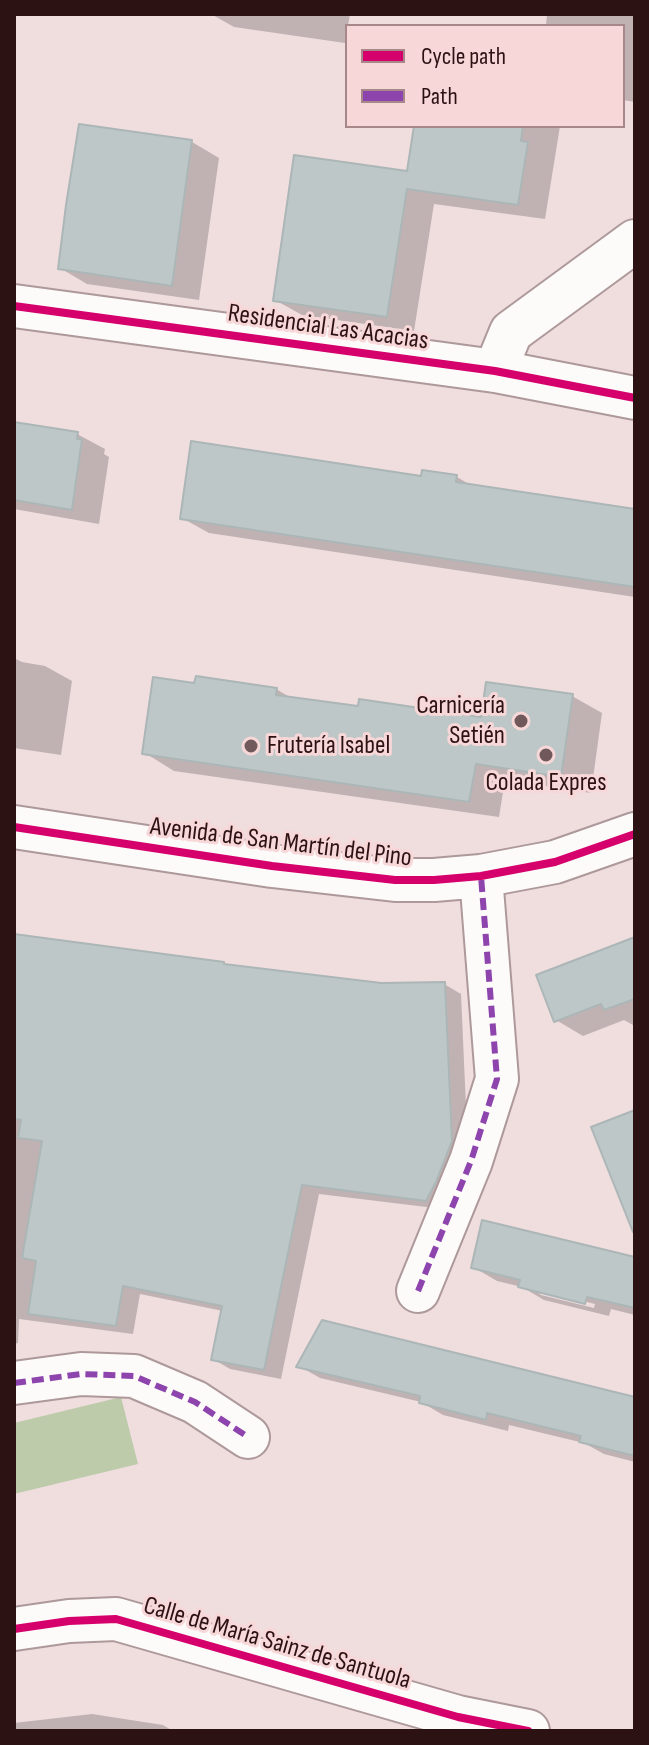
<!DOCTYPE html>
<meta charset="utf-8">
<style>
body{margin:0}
#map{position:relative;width:649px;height:1745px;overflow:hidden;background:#f0dedf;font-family:"Sofia Sans Condensed",sans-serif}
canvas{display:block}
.frame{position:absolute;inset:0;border:16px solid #2d1214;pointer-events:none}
.legend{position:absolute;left:345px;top:24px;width:280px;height:104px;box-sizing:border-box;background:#f7d7d8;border:2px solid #a6888a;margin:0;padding:10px 14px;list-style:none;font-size:24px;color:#2d1214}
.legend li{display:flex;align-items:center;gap:16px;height:40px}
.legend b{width:40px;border:2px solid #a6888a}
</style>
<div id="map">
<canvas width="649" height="1745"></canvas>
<div class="frame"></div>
<ul class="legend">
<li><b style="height:10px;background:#d6006c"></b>Cycle path</li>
<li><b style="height:10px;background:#8e44ad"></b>Path</li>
</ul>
</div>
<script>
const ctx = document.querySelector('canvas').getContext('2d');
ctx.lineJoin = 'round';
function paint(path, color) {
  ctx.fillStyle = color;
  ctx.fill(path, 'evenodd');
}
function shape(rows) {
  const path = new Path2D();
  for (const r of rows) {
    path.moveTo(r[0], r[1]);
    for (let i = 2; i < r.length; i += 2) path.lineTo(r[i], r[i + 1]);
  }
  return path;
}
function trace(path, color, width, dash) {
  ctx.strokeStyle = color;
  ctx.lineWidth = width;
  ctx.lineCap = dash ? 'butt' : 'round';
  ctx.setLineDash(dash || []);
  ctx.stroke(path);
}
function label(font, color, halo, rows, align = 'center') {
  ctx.font = font + ' "Sofia Sans Condensed",sans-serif';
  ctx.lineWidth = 6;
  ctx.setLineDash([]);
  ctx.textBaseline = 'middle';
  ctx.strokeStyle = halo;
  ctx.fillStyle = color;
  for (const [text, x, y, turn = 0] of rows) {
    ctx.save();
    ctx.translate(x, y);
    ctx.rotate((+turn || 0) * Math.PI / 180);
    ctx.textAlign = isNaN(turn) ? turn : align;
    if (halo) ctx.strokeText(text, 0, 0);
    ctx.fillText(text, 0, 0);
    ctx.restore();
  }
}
const green = shape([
 [121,1397,138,1464,14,1494,14,1423]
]);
const shadow = shape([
 [211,14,350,14,345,43,234,27],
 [547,14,635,14,635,102,623,100,623,26,546,26],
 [81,126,192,142,219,158,199,300,87,284,60,268],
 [416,126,560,126,545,219,434,204,414,331,302,315,275,300,409,174],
 [14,424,77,434,105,449,104,454,109,457,99,524,14,509],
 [424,472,457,477,472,486,635,511,635,597,209,533,182,518,423,478],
 [14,658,22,662,45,666,72,681,61,755,14,748],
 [196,685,276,689,293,699,360,708,483,719,572,696,602,713,591,793,505,780,499,817,174,771,145,753],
 [14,936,380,985,444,984,461,994,468,1152,443,1209,319,1194,281,1379,230,1369,213,1359,223,1311,140,1294,133,1334,19,1319,18,1343,14,1344],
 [635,939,635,1024,633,1025,624,1020,583,1036,556,1020],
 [635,1259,635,1315,611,1309,609,1316,544,1300,522,1287,497,1281,473,1267],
 [535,1289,595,1304,594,1308,541,1295],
 [299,1366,635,1399,635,1462,604,1454,584,1443,509,1425,508,1431,443,1415,421,1402,320,1378],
 [92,1714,163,1725,173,1731,14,1731,14,1723]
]);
const building = shape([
 [79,124,192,140,172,286,58,269,66,205,79,124],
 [414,126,523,126,521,141,528,142,518,205,407,189,387,317,273,301,294,155,407,171,414,126],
 [14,422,78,432,77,439,82,439,72,510,14,500,14,422],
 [191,441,421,476,422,470,457,475,456,482,635,509,635,587,180,519,191,441],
 [196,676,277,688,276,695,358,706,359,699,481,717,486,682,573,694,561,777,476,764,469,802,142,754,153,677,194,683,196,676],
 [14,934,224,962,224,964,381,983,445,982,452,1141,436,1182,426,1201,302,1185,264,1370,211,1360,222,1306,123,1286,116,1326,28,1314,36,1261,22,1258,42,1141,18,1138,21,1120,14,1119,14,934],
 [635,937,635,999,604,1010,601,1004,554,1022,536,975,635,937],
 [635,1110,635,1231,633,1232,591,1127,635,1110],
 [482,1220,635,1257,635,1308,587,1297,585,1304,518,1287,520,1280,471,1268,482,1220],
 [322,1320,635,1397,635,1456,579,1442,581,1436,487,1413,486,1420,419,1403,420,1396,296,1367,322,1320]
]);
const minor = shape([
 [14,306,495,371,635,398],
 [495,371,511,332,635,241],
 [14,827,272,866,395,880,434,880,481,876,555,862,635,834],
 [418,1291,471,1161,497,1079,481,876],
 [14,1383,81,1374,134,1376,195,1402,248,1437],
 [14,1629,69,1621,116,1619,458,1717,528,1731]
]);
const quiet = shape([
 [418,1291,471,1161,497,1079,481,876],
 [14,1383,81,1374,134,1376,195,1402,248,1437]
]);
const cycleway = shape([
 [14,306,495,371,635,398],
 [14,827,272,866,395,880,434,880,481,876,555,862,635,834],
 [14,1629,69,1621,116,1619,458,1717,528,1731]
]);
const markers = [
 [521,721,8,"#71595b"],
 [251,746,8,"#71595b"],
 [546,755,8,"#71595b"]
];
const streetNames = [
 ["Residencial Las Acacias",328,328,8],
 ["Avenida de San Martín del Pino",281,843,7],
 ["Calle de María Sainz de Santuola",277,1644,16]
];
const poiNames = [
 ["Carnicería",505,706],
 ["Setién",505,736],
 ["Frutería Isabel",267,746,"left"],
 ["Colada Expres",546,783,"center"]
];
paint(green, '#bdcbab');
paint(shadow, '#0003');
paint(building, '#bdc7c7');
trace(building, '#acb6b6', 2);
trace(minor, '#ad989a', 46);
trace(minor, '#fdfafa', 42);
trace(quiet, '#8e44ad', 6, [12, 6]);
trace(cycleway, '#d6006c', 8);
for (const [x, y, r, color] of markers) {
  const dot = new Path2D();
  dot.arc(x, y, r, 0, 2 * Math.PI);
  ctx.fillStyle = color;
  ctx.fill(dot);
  trace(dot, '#f7d7d8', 3);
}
label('26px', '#2d1214', '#f7d7d8', streetNames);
label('26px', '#2d1214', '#f7d7d8', poiNames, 'right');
</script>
